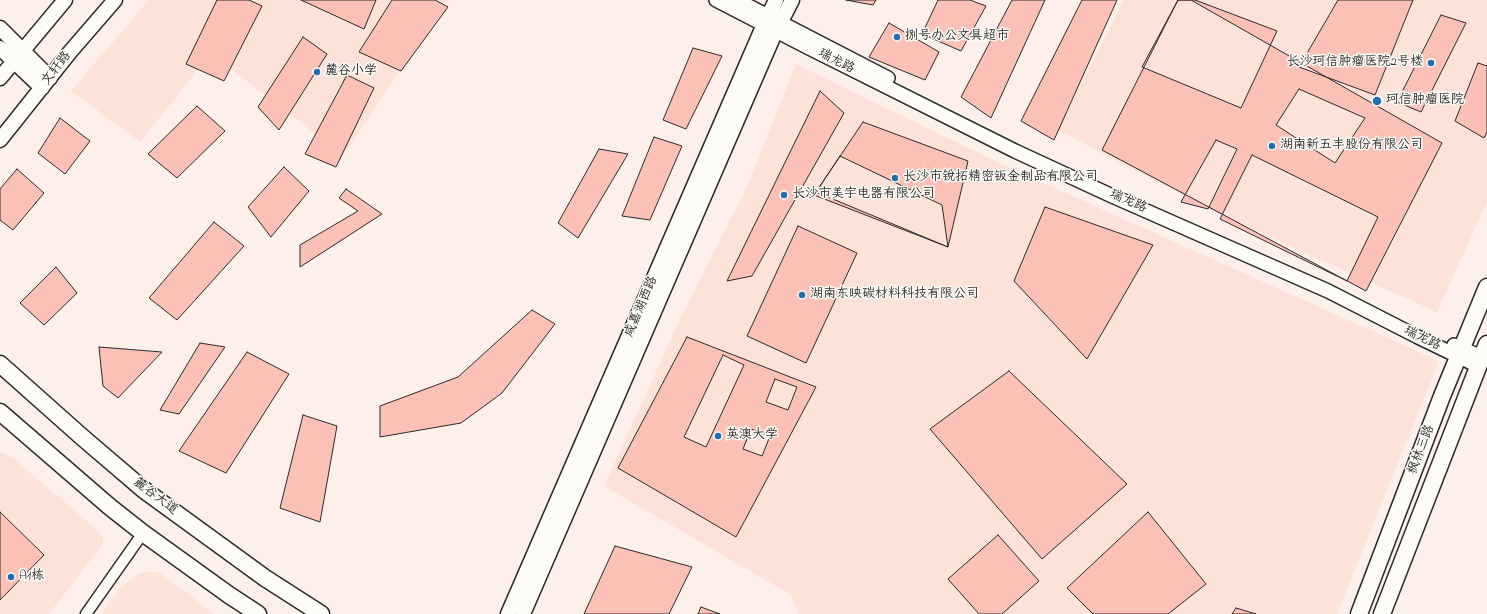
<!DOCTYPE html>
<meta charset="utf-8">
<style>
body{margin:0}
canvas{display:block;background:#fdf0ea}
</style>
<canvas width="1487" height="614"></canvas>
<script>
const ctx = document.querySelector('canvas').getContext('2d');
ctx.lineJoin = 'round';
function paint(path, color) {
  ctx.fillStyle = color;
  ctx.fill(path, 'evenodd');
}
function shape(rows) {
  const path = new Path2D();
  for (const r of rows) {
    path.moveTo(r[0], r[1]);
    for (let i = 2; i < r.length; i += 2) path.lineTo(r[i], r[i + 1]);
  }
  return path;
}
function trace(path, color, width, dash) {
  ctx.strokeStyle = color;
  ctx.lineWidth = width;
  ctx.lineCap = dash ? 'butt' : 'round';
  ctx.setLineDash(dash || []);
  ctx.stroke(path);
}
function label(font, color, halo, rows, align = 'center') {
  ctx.font = font + ' "Indie Flower","LXGW WenKai TC",sans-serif';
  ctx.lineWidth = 3;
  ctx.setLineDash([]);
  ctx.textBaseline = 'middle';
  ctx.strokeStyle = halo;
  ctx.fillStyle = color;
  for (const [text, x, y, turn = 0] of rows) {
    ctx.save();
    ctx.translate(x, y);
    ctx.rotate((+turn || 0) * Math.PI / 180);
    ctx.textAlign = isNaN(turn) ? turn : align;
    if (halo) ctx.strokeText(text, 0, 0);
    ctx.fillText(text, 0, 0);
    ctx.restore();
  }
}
const built = shape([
 [149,0,447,0,344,155,211,54,140,142,71,91],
 [1124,0,1487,0,1487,202,1437,312,1208,209,1058,130],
 [796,64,997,162,1439,361,1337,614,799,614,791,595,604,486,680,319,747,187],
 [0,452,14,459,94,527,103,538,103,544,49,614,0,614],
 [148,572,157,572,163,575,214,614,101,614,122,586,140,573]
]);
const building = shape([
 [217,0,249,0,262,6,224,81,186,64,217,0],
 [301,0,376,0,364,29,301,0],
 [392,0,435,0,448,7,401,71,359,52,392,0],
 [846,0,876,0,873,5,846,0],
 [938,0,970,0,986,6,961,51,922,34,938,0],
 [1012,0,1045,0,991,118,961,97,1012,0],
 [1082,0,1117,0,1054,140,1021,121,1082,0],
 [1178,0,1195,0,1277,31,1241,108,1142,67,1178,0],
 [1178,0,1191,0,1442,143,1366,291,1102,150,1178,0],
 [1338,0,1413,0,1375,95,1299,67,1338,0],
 [1441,15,1466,23,1421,112,1397,102,1441,15],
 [889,23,939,52,925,80,869,57,889,23],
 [303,37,327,54,279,130,258,107,303,37],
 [693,48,722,56,686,129,663,120,693,48],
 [1478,63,1487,66,1487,132,1484,138,1455,121,1478,63],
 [347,75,374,88,336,167,305,154,347,75],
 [1299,89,1365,118,1335,163,1276,125,1299,89],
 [820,91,844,113,752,276,727,281,820,91],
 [197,106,225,131,177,178,148,154,197,106],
 [60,118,90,141,65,174,38,153,60,118],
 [863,122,968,161,948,247,814,195,863,122],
 [654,137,682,146,650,220,622,216,654,137],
 [1216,140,1237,149,1208,209,1181,202,1216,140],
 [599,149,628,154,578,238,558,223,599,149],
 [1252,155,1378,217,1347,281,1220,219,1252,155],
 [840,156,942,205,948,247,816,192,840,156],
 [284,167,309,191,271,237,248,207,284,167],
 [17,169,44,193,13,230,0,220,0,189,17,169],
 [346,189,382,214,300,267,300,245,358,211,339,198,346,189],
 [1045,207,1153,245,1087,359,1014,281,1045,207],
 [214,222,244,246,177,320,149,298,214,222],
 [798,226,857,253,806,363,747,336,798,226],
 [56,267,77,293,44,325,20,303,56,267],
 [532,310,555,324,502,393,461,423,380,437,380,406,458,377,532,310],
 [687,337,816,387,736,537,618,468,687,337],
 [200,343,225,347,179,414,160,410,200,343],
 [99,347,162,352,118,398,103,386,99,347],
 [247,352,289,374,226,473,179,451,247,352],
 [723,355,744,365,706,447,684,437,723,355],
 [1009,371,1127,484,1042,559,930,429,1009,371],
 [775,379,797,387,788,410,766,402,775,379],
 [303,415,337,426,320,522,280,508,303,415],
 [751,429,770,436,762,456,743,449,751,429],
 [0,512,44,555,0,600,0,512],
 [1148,512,1206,584,1168,614,1093,614,1067,588,1148,512],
 [998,535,1039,581,1002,614,979,614,948,579,998,535],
 [615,546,692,567,669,614,584,614,615,546],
 [701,607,720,614,698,614,701,607],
 [1236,608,1256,614,1232,614,1236,608]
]);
const minor = shape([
 [86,614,143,533]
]);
const tertiary = shape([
 [716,0,807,47,1015,151,1110,195,1328,291,1418,337,1478,366],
 [737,0,888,78],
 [1454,345,1482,357]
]);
const secondary = shape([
 [0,28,50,78],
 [0,48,42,88],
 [0,78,65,0],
 [0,140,70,52,115,0],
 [508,614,762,29,776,0],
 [523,614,774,35,792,0]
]);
const primary = shape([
 [0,364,82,437,144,490,265,578,321,614],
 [0,412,110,507,143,533,229,595,258,614],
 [1359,614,1442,396,1487,287],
 [1382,614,1487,344]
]);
const markers = [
 [897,37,4,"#1f6fb2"],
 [1431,63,4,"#1f6fb2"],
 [317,72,4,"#1f6fb2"],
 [1377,101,5,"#1f6fb2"],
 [1272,146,4,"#1f6fb2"],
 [895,178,4,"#1f6fb2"],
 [784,195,4,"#1f6fb2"],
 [802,295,4,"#1f6fb2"],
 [718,436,4,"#1f6fb2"],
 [11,577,4,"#1f6fb2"]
];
const poiNames = [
 ["捌号办公文具超市",905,37],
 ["长沙珂信肿瘤医院2号楼",1423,63,"right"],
 ["麓谷小学",325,72],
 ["珂信肿瘤医院",1386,101],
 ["湖南新五丰股份有限公司",1280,146],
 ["长沙市锐拓精密钣金制品有限公司",903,178],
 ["长沙市美宇电器有限公司",792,195],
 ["湖南东映碳材料科技有限公司",810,295],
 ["英澳大学",726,436],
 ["A1栋",19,577]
];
const streetNames = [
 ["瑞龙路",836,62,27],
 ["文轩路",57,69,-52],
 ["瑞龙路",1128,202,24],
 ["咸嘉湖西路",642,307,-67],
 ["瑞龙路",1422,339,26],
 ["枫林三路",1422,450,-69],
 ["麓谷大道",155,497,37]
];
paint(built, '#fde2da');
paint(building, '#fcc1b6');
trace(building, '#2b2b2b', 1);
trace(minor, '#2b2b2b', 13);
trace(tertiary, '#2b2b2b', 16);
trace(secondary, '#2b2b2b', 17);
trace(primary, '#2b2b2b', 19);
trace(minor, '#fdfcf7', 10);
trace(tertiary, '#fdfcf7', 13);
trace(secondary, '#fdfcf7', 14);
trace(primary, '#fdfcf7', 16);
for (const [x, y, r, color] of markers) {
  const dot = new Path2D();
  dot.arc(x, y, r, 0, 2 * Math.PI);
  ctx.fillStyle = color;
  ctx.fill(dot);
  trace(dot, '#fdfcf7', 1.5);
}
label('13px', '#2b2b2b', '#fdfcf7', poiNames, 'left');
label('13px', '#2b2b2b', '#fdfcf7', streetNames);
</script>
